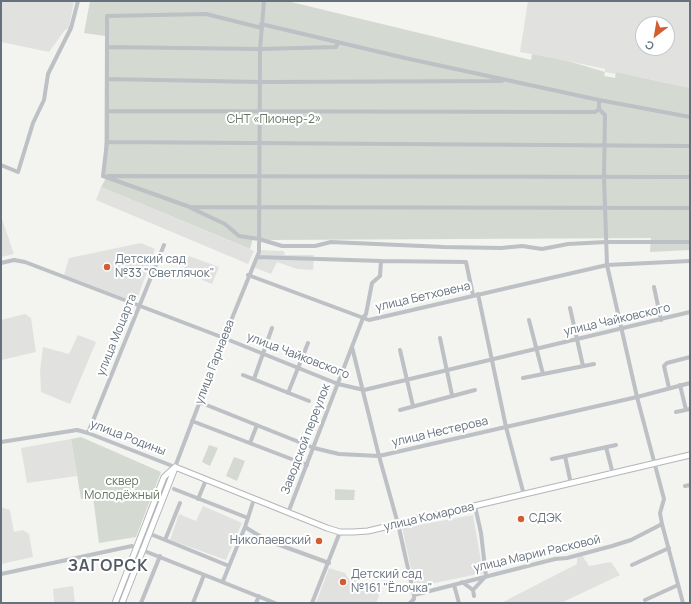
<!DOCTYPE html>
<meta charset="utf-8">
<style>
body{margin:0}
#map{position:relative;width:691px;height:604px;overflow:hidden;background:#f3f3f0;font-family:Manrope,sans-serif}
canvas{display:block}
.frame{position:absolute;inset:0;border:2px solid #65727e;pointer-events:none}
.north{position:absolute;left:635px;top:16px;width:40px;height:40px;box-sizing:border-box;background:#fff;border:1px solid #c1c7cb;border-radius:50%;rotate:211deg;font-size:11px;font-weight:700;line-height:16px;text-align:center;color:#65727e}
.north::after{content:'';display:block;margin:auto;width:14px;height:18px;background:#d35d30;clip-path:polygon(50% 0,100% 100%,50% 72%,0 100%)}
</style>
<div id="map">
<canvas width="691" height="604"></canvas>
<div class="frame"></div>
<div class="north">С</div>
</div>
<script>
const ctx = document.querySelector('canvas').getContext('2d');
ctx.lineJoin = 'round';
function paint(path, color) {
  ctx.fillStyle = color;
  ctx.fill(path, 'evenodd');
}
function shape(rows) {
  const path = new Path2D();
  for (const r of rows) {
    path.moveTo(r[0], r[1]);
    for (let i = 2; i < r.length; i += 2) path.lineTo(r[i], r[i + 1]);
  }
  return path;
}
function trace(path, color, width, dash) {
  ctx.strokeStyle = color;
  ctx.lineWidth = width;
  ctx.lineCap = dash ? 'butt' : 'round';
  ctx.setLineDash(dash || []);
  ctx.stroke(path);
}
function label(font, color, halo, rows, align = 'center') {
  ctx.font = font + ' Manrope,sans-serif';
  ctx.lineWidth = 4;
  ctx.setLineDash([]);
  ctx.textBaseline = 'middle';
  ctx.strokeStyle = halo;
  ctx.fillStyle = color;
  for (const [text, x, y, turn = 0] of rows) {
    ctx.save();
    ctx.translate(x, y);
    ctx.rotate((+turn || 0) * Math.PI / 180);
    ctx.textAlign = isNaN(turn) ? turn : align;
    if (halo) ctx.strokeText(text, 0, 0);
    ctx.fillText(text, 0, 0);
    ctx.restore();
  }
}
const built = shape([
 [1,1,74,1,69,28,65,30,49,52,1,42],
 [528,1,690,1,690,88,616,72,616,74,605,72,605,69,568,61,520,52],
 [643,24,667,24,667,48,643,48],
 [101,187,254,251,248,264,96,200],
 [1,216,14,254,1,257],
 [141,243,155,249,136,302,64,275,69,258],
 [259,250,284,251,285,255,314,255,313,270,297,269,277,262,271,274,253,267],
 [189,256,219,267,212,284,183,272],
 [25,314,31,318,36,352,1,360,1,320],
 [78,335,96,342,70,404,41,392,40,371,43,347,69,354],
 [71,439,77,476,27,483,21,448],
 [203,506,242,523,226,560,170,540,179,514,196,521],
 [1,507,10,510,14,532,23,530,29,534,33,557,1,564],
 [473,515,483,573,415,587,402,528],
 [582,555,589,566,611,562,620,575,561,603,501,603,577,564,577,558],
 [329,568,345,573,348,578,377,587,379,596,376,603,316,603],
 [73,586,75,603,54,603,53,589]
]);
const green = shape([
 [90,1,287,1,531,60,532,54,568,61,605,72,604,76,615,78,616,72,690,88,690,250,650,252,651,238,265,240,253,238,250,249,101,187,106,178,104,172,105,36,84,33],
 [81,437,161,472,136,537,99,543,93,497,81,499,71,439],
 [209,445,218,448,210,466,202,462],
 [234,457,245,461,237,481,226,476],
 [335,489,355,490,354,500,335,500]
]);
const minor = shape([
 [261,24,405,58,599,100,690,117],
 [107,47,260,49,336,47,338,43],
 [107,79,260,82,502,81],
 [599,100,599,109,605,115,604,177,607,265,637,397,664,499,660,513,662,524,683,603],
 [107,111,595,112,599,109],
 [107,142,690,146],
 [1,165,18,172,33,123,44,100,48,74,71,28,78,1],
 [103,176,190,207,690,208],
 [103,176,107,142,107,16,206,14,262,28],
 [108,176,690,177],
 [191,208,225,224,239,236,259,239,282,246,315,246,331,242,444,247,501,248,522,246,542,249,568,244,606,242,690,242],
 [257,257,381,261,466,262,473,295],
 [1,263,14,260,25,262,224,338,338,384,364,390,690,312],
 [248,275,369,320,607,265,690,261],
 [654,287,661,320],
 [478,294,506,427,524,495],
 [570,308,583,366],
 [529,320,543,374],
 [440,338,452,395],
 [352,347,379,456,398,524,414,595,414,599,410,603],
 [400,350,413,406],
 [243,375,309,401],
 [523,378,594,364],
 [254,379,272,328],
 [680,385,686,410],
 [669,388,664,366,667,363,690,357],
 [288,393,308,343],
 [199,402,314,448,339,454,379,456,637,397,690,383],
 [400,410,475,390],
 [676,412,690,409],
 [192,421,307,465],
 [88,433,164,245],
 [1,442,77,430,88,433,175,467,224,338,259,252,260,49,264,1],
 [250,443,257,425],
 [606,447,613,474],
 [565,456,571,484],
 [552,459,616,445],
 [685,486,690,485],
 [174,489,248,518],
 [198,499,206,480],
 [288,513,363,318,366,314,372,283,380,276,381,261],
 [245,527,266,540,329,563],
 [148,533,229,566],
 [165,540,180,503],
 [632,565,669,548],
 [1,574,132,546,275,603],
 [223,581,245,527,254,499],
 [462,582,473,590],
 [454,585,459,603],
 [414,595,555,559,567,558,612,546,631,540,662,524],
 [474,596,473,590,486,576,481,533,475,506],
 [645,600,678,585],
 [141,603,160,556],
 [193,603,204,575],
 [256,603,259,596],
 [312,603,340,532]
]);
const major = shape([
 [175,467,327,528,340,532,353,532,368,531,690,455],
 [115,603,164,477,175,467],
 [122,603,175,468]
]);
const markers = [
 [107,267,4,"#d35d30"],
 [521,519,4,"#d35d30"],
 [319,541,4,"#d35d30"],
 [343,582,4,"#d35d30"]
];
const parkNames = [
 ["СНТ «Пионер-2»",274,120],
 ["сквер",122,482],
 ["Молодёжный",122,496]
];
const poiNames = [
 ["Детский сад",115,260],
 ["№33 \"Светлячок\"",115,274],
 ["СДЭК",529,519],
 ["Николаевский",311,541,"right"],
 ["Детский сад",351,575],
 ["№161 \"Ёлочка\"",351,589]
];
const streetNames = [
 ["улица Бетховена",423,297,-13],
 ["улица Чайковского",617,320,-13],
 ["улица Моцарта",117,335,-68],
 ["улица Чайковского",298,356,21],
 ["улица Гарнаева",215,362,-69],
 ["улица Нестерова",440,432,-13],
 ["улица Родины",128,438,21],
 ["Заводской переулок",306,439,-69],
 ["улица Комарова",429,517,-13],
 ["улица Марии Расковой",537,554,-13]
];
const districtNames = [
 ["ЗАГОРСК",108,567]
];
paint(built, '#e1e2e0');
paint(green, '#d4dad1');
trace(major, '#b3b6b9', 7);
trace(minor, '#bdc0c4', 4);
trace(major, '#fff', 5);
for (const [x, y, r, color] of markers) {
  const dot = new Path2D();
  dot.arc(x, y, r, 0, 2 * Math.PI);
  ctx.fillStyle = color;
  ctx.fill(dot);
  trace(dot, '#fff', 1.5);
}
label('12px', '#667663', '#fff', parkNames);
label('12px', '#65727e', '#fff', poiNames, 'left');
label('12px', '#65727e', '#fff', streetNames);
ctx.letterSpacing = '1px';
label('bold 16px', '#525b64', '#fff', districtNames);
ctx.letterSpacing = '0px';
</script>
